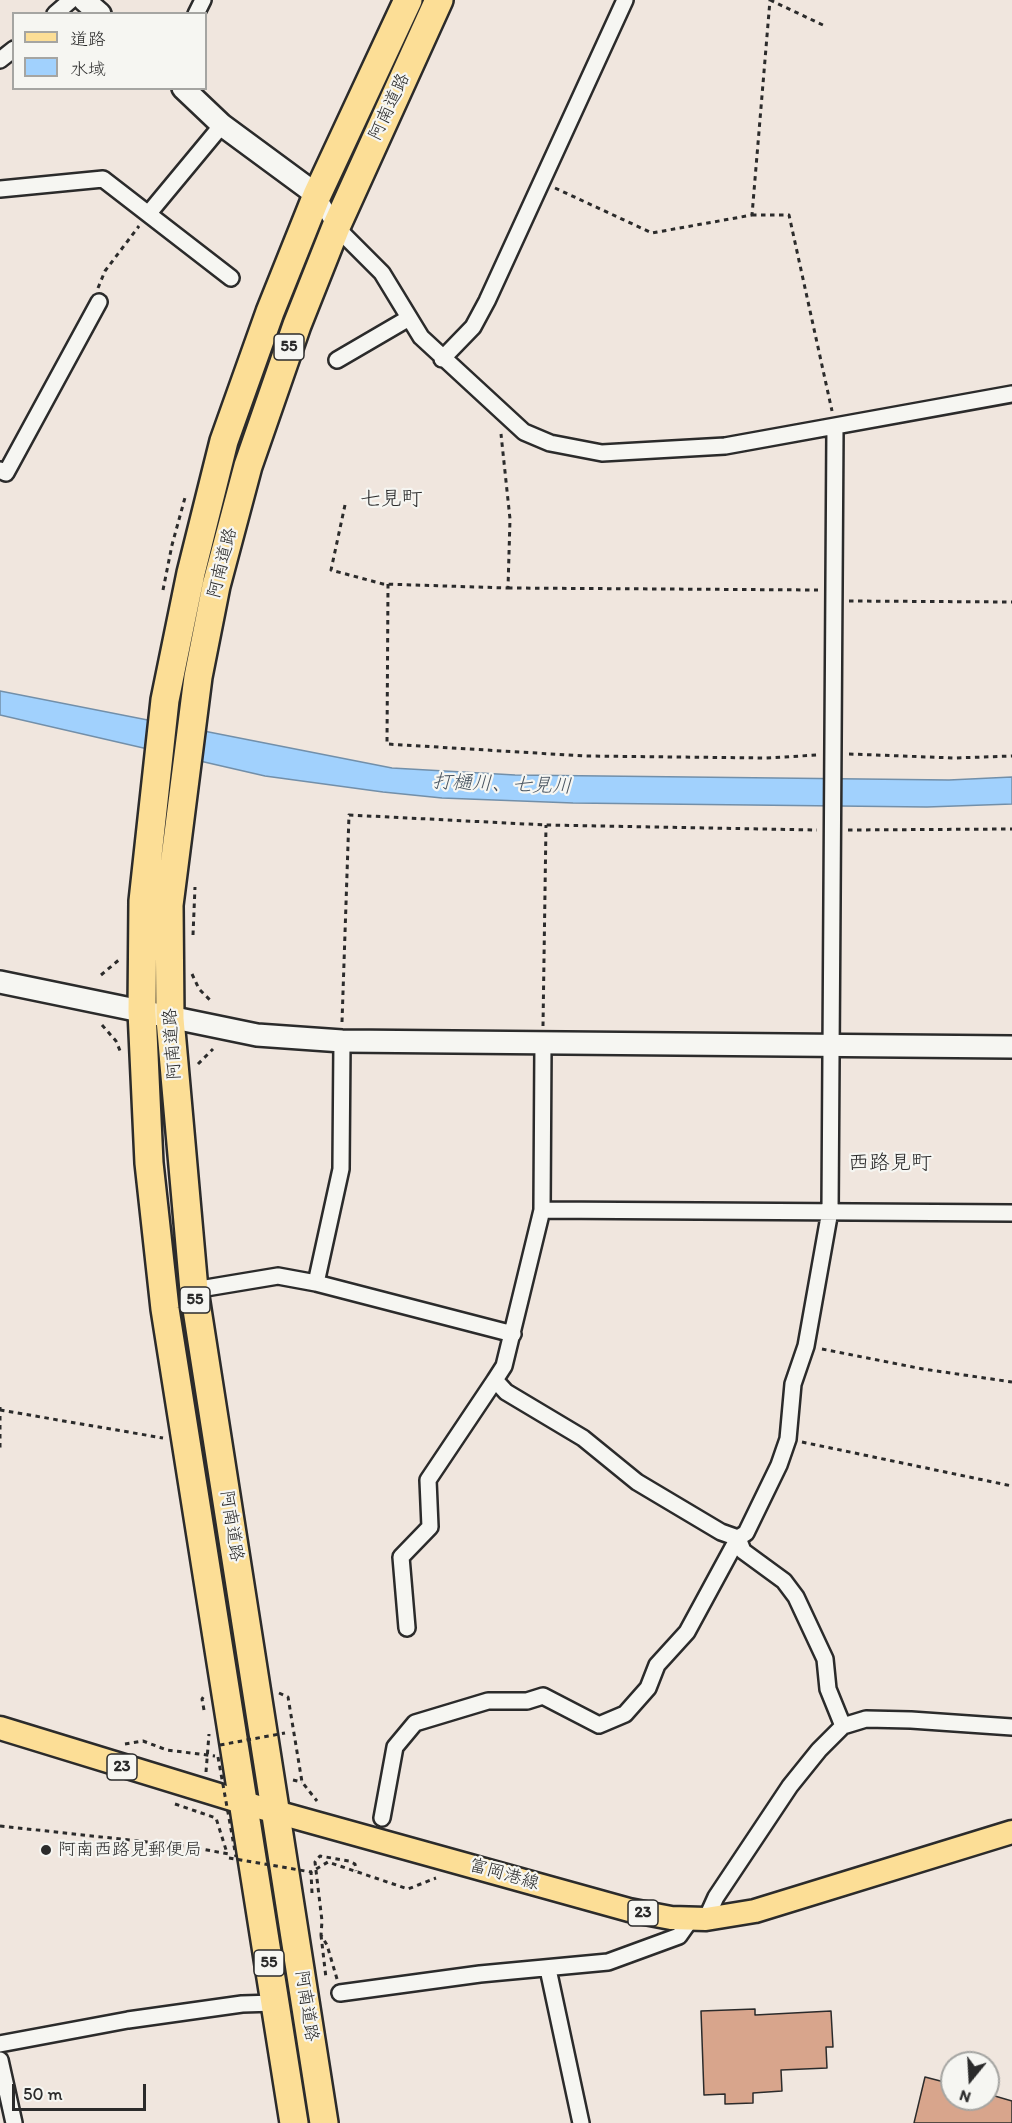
<!DOCTYPE html>
<meta charset="utf-8">
<style>
body{margin:0}
#map{position:relative;width:1012px;height:2123px;overflow:hidden;background:#f0e6de;font-family:Itim,"Klee One",sans-serif}
canvas{display:block}
.legend{position:absolute;left:12px;top:12px;width:195px;height:78px;box-sizing:border-box;background:#f6f6f2;border:2px solid #a5a5a2;margin:0;padding:8px 10px;list-style:none;font-size:18px;color:#2b2b2b}
.legend li{display:flex;align-items:center;gap:12px;height:30px}
.legend b{width:30px;border:2px solid #a5a5a2}
.north{position:absolute;left:940px;top:2051px;width:60px;height:60px;box-sizing:border-box;background:#f6f6f2;border:2px solid #a5a5a2;border-radius:50%;rotate:198deg;font-size:16px;font-weight:700;line-height:24px;text-align:center;color:#2b2b2b}
.north::after{content:'';display:block;margin:auto;width:21px;height:27px;background:#2b2b2b;clip-path:polygon(50% 0,100% 100%,50% 72%,0 100%)}
.scale{position:absolute;left:12px;top:2084px;width:134px;height:27px;box-sizing:border-box;border:3px solid #2b2b2b;border-top:0;padding-left:8px;font-size:18px;line-height:21px;white-space:nowrap;color:#2b2b2b;-webkit-text-stroke:4px #f6f6f2;paint-order:stroke}
</style>
<div id="map">
<canvas width="1012" height="2123"></canvas>
<ul class="legend">
<li><b style="height:8px;background:#fcde96"></b>道路</li>
<li><b style="height:16px;background:#a1d1fd"></b>水域</li>
</ul>
<div class="north">N</div>
<div class="scale">50 m</div>
</div>
<script>
const ctx = document.querySelector('canvas').getContext('2d');
ctx.lineJoin = 'round';
function paint(path, color) {
  ctx.fillStyle = color;
  ctx.fill(path, 'evenodd');
}
function shape(rows) {
  const path = new Path2D();
  for (const r of rows) {
    path.moveTo(r[0], r[1]);
    for (let i = 2; i < r.length; i += 2) path.lineTo(r[i], r[i + 1]);
  }
  return path;
}
function trace(path, color, width, dash) {
  ctx.strokeStyle = color;
  ctx.lineWidth = width;
  ctx.lineCap = dash ? 'butt' : 'round';
  ctx.setLineDash(dash || []);
  ctx.stroke(path);
}
function label(font, color, halo, rows, align = 'center') {
  ctx.font = font + ' Itim,"Klee One",sans-serif';
  ctx.lineWidth = 4.5;
  ctx.setLineDash([]);
  ctx.textBaseline = 'middle';
  ctx.strokeStyle = halo;
  ctx.fillStyle = color;
  for (const [text, x, y, turn = 0] of rows) {
    ctx.save();
    ctx.translate(x, y);
    ctx.rotate((+turn || 0) * Math.PI / 180);
    ctx.textAlign = isNaN(turn) ? turn : align;
    if (halo) ctx.strokeText(text, 0, 0);
    ctx.fillText(text, 0, 0);
    ctx.restore();
  }
}
const water = shape([
 [0,691,392,768,515,775,949,780,1012,777,1012,804,927,807,573,803,442,798,383,792,265,776,0,715,0,691]
]);
const building = shape([
 [755,2009,755,2015,831,2011,833,2047,826,2047,827,2068,781,2070,782,2091,753,2093,753,2103,725,2104,725,2094,704,2095,701,2011,755,2009],
 [925,2077,952,2084,952,2099,988,2099,988,2094,1012,2101,1012,2123,914,2123,925,2077]
]);
const path = shape([
 [770,0,825,26],
 [555,188,652,233,752,215,770,0],
 [752,215,789,215,832,411],
 [98,288,105,271,139,226],
 [345,505,331,570,383,584,508,588,510,519,501,434],
 [388,584,387,744,585,756,765,758,818,755],
 [508,588,818,590],
 [163,590,172,545,186,494],
 [849,601,1012,602],
 [849,754,955,758,1012,756],
 [848,830,1012,829],
 [193,935,195,887],
 [192,974,199,989,212,1002],
 [101,975,120,959],
 [342,1022,349,815,546,825,817,830],
 [102,1025,116,1041,121,1053],
 [543,1026,546,825],
 [198,1064,213,1049],
 [822,1349,923,1369,1012,1382],
 [0,1407,0,1449],
 [0,1410,163,1438],
 [802,1442,1012,1486],
 [279,1693,288,1697,302,1782,317,1801],
 [204,1710,202,1699,204,1696],
 [125,1744,143,1741,167,1750,215,1756],
 [206,1772,209,1734],
 [293,1780,302,1782],
 [175,1804,216,1818,227,1853],
 [0,1826,185,1846,229,1854],
 [312,1893,311,1872,328,1862,408,1889,436,1878],
 [321,1935,326,1978],
 [337,1979,327,1945,321,1935,322,1921,315,1862,320,1856,349,1861,355,1864,356,1871]
]);
const street = shape([
 [55,14,71,0],
 [196,14,203,0],
 [0,60,14,49],
 [0,189,103,179,231,278],
 [317,195,336,227,382,273,421,337,524,432,550,443,602,453,725,446,1012,394],
 [149,213,222,125],
 [442,359,473,327,487,301,625,0],
 [337,360,409,318],
 [0,470,6,473,99,302],
 [543,1043,542,1210,504,1366,495,1380,506,1392,583,1438,637,1482,721,1532,738,1538],
 [542,1210,1012,1213],
 [316,1283,341,1169,342,1041],
 [194,1290,278,1276,316,1283,513,1334],
 [738,1538,743,1551,784,1581,796,1597,825,1659,828,1689,843,1726],
 [407,1628,401,1557,430,1527,428,1480,495,1380],
 [382,1818,395,1747,415,1723,488,1701,527,1701,543,1696,599,1725,625,1714,648,1688,657,1665,687,1632,738,1538,746,1533,779,1465,788,1439,793,1384,806,1346,830,1211,835,428],
 [706,1919,716,1897,790,1786,819,1750,843,1726,866,1719,911,1720,1012,1727],
 [548,1969,581,2123],
 [340,1993,480,1974,608,1962,679,1936,691,1919],
 [0,2044,128,2020,242,2004,275,2003],
 [0,2060,14,2123]
]);
const secondary = shape([
 [84,0,100,14],
 [183,88,222,125,317,195],
 [0,982,257,1035,342,1041,1012,1047]
]);
const primary = shape([
 [0,1728,258,1807,629,1910,671,1918,706,1919,755,1911,1012,1832]
]);
const highway = shape([
 [294,2123,165,1309,149,1163,142,1011,143,901,165,700,191,573,224,441,270,312,317,195,408,0],
 [324,2123,194,1290,170,1019,169,905,198,677,216,586,248,466,297,325,336,227,439,0]
]);
const pathBridge = shape([
 [220,1745,285,1733],
 [218,1757,236,1857],
 [229,1858,311,1872]
]);
const markers = [
 [46,1850,6,"#2b2b2b"]
];
const shields = [
 [289,347,30],
 [195,1300,30],
 [122,1767,30],
 [643,1913,30],
 [269,1963,30]
];
const shieldNames = [
 ["55",289,347],
 ["55",195,1300],
 ["23",122,1767],
 ["23",643,1913],
 ["55",269,1963]
];
const streetNames = [
 ["阿南道路",390,107,-65],
 ["阿南道路",223,563,-76],
 ["阿南道路",173,1044,-94],
 ["阿南道路",231,1526,81],
 ["富岡港線",504,1875,16],
 ["阿南道路",306,2006,81]
];
const poiNames = [
 ["阿南西路見郵便局",58,1850]
];
const waterNames = [
 ["打樋川、七見川",502,785,2]
];
const quarterNames = [
 ["七見町",391,500],
 ["西路見町",890,1164]
];
paint(water, '#a1d1fd');
trace(water, '#728fa9', 1.5);
paint(building, '#d8a58c');
trace(building, '#2b2b2b', 1.5);
trace(street, '#2b2b2b', 20);
trace(secondary, '#2b2b2b', 26);
trace(primary, '#2b2b2b', 27);
trace(highway, '#2b2b2b', 32);
trace(path, '#2b2b2b', 3, [4.5, 4.5]);
trace(street, '#f6f6f2', 15);
trace(secondary, '#f6f6f2', 21);
trace(primary, '#fcde96', 22);
trace(highway, '#fcde96', 27);
trace(pathBridge, '#2b2b2b', 3, [4.5, 4.5]);
for (const [x, y, r, color] of markers) {
  const dot = new Path2D();
  dot.arc(x, y, r, 0, 2 * Math.PI);
  ctx.fillStyle = color;
  ctx.fill(dot);
  trace(dot, '#f6f6f2', 2);
}
for (const [x, y, w] of shields) {
  const box = new Path2D();
  box.roundRect(x - w / 2, y - 13, w, 26, 4.5);
  ctx.fillStyle = '#f6f6f2';
  ctx.fill(box);
  trace(box, '#2b2b2b', 1.5);
}
label('bold 16px', '#2b2b2b', null, shieldNames);
label('18px', '#2b2b2b', '#f6f6f2', streetNames);
label('18px', '#2b2b2b', '#f6f6f2', poiNames, 'left');
label('italic 20px', '#485460', '#f6f6f2', waterNames);
label('21px', '#2b2b2b', '#f6f6f2', quarterNames);
</script>
